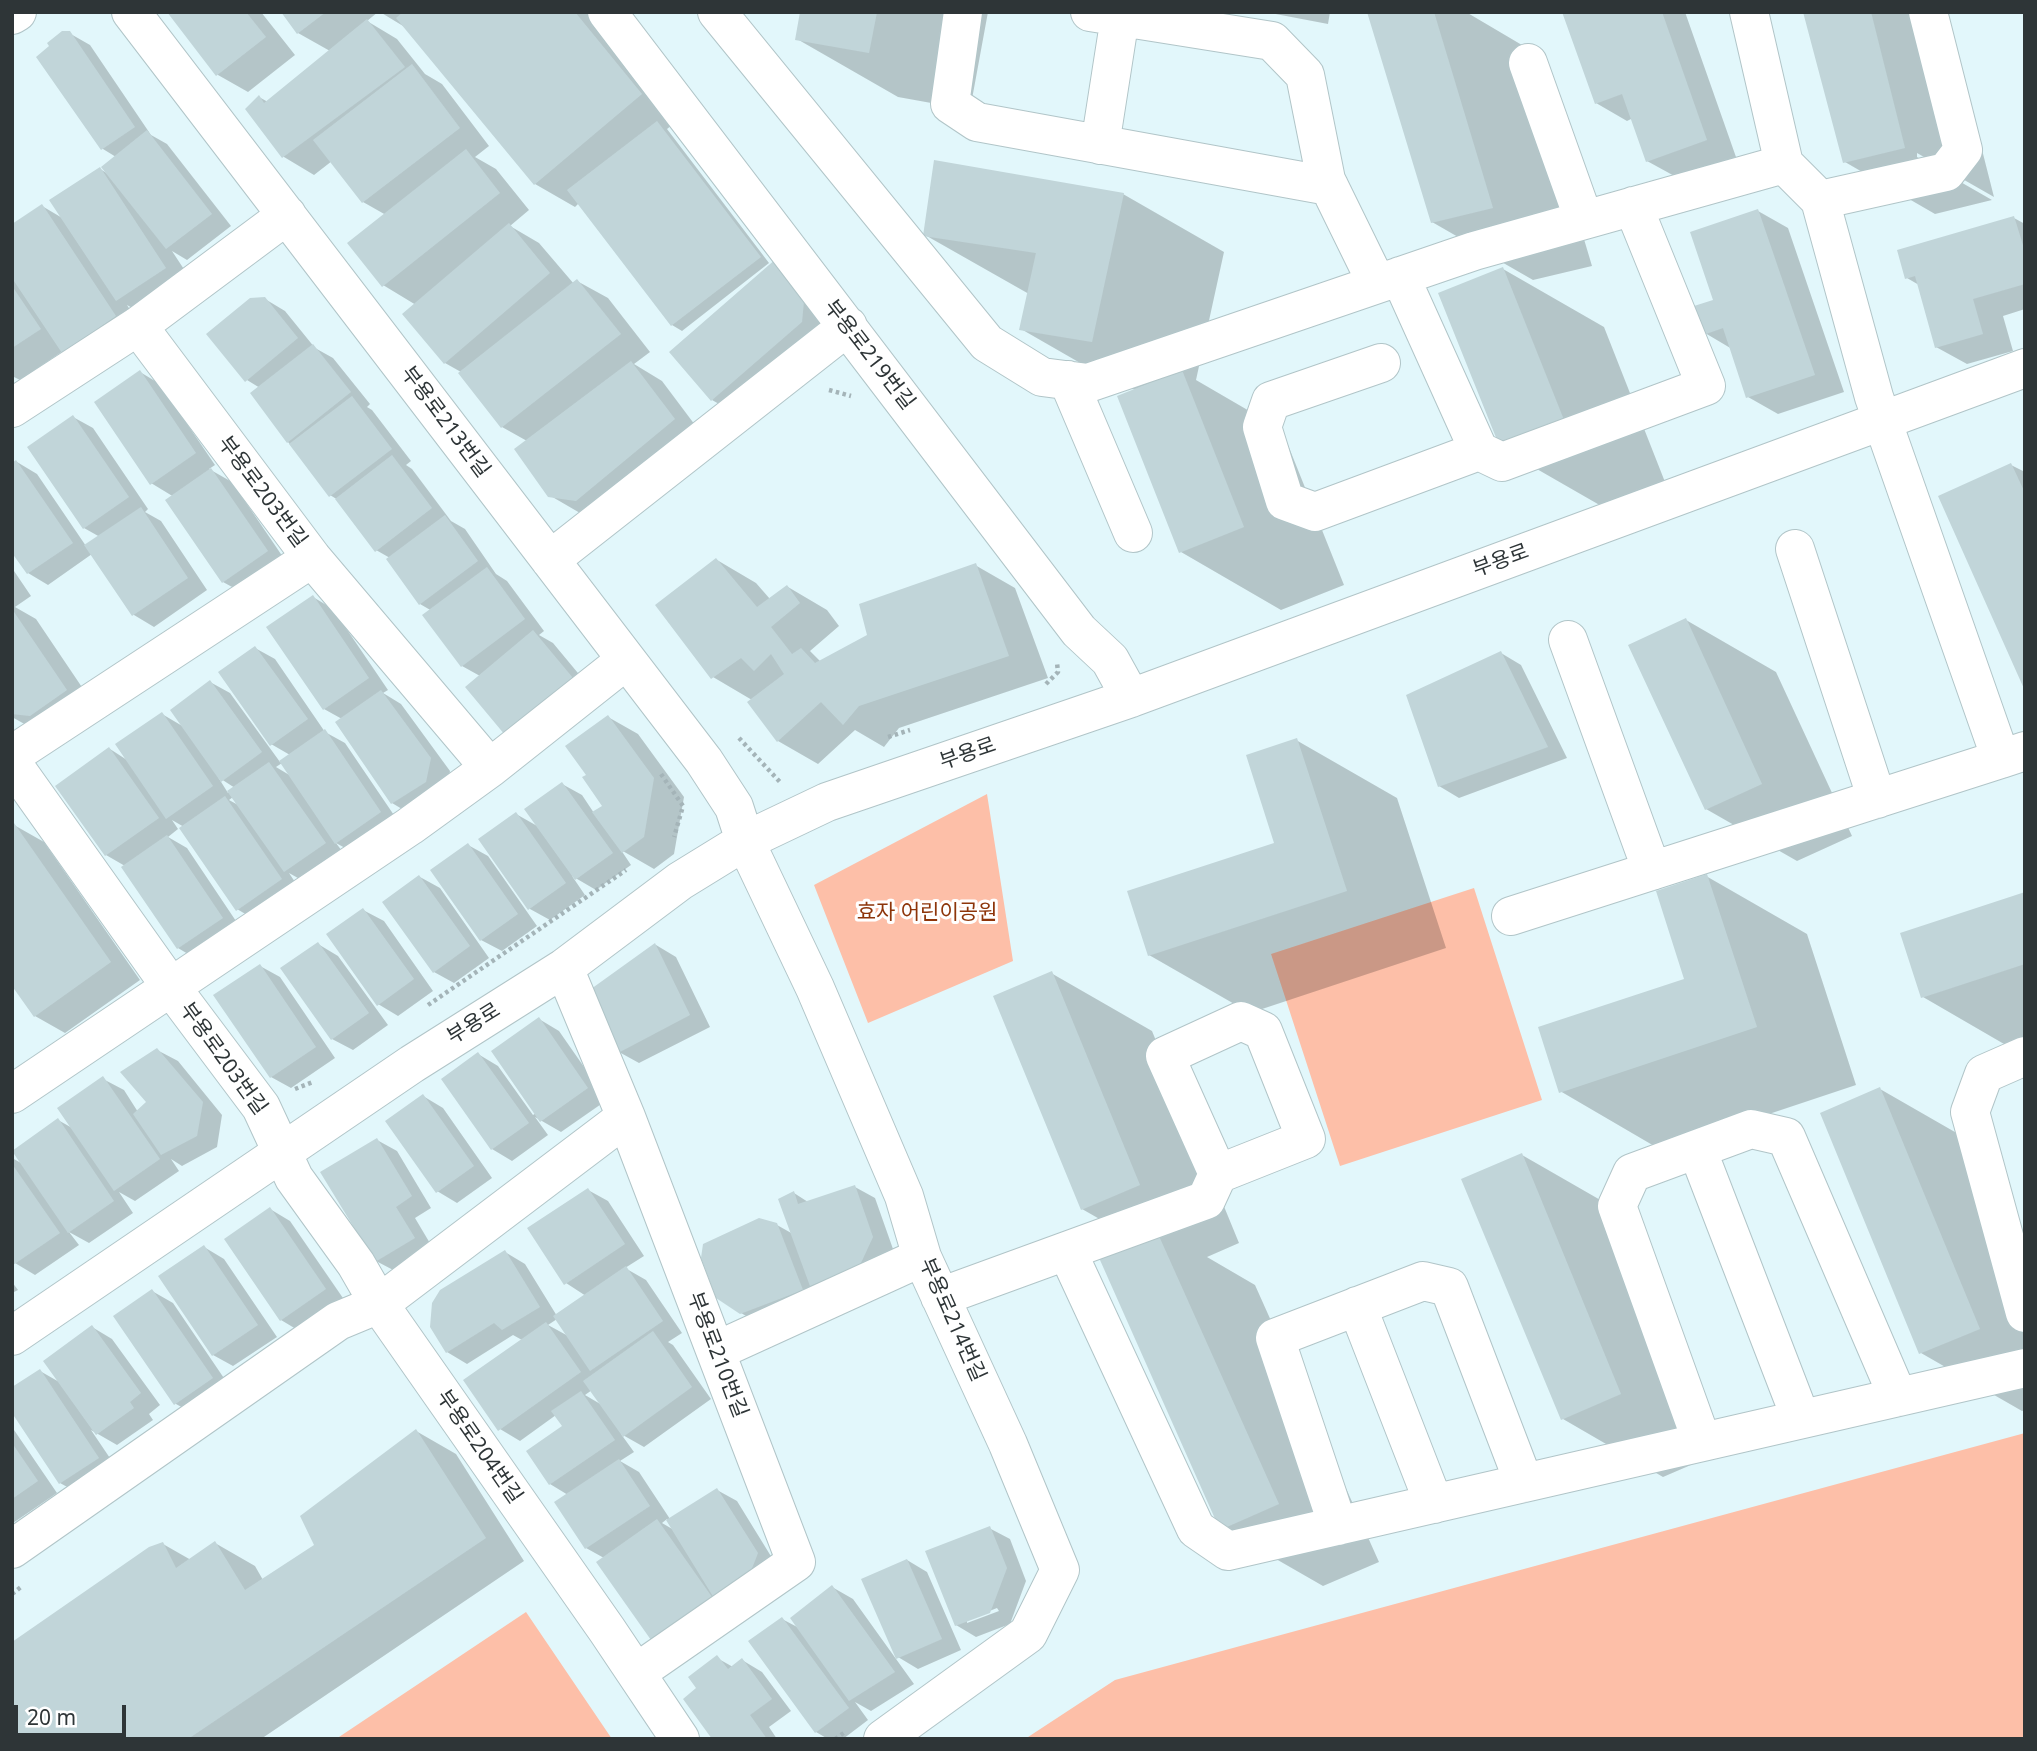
<!DOCTYPE html>
<meta charset="utf-8">
<style>
body{margin:0}
#map{position:relative;width:2037px;height:1751px;overflow:hidden;background:#e2f7fb;font-family:"Noto Sans",sans-serif}
canvas{display:block}
.frame{position:absolute;inset:0;border:14px solid #2e3537;pointer-events:none}
.scale{position:absolute;left:14px;top:1705px;width:112px;height:32px;box-sizing:border-box;border:4px solid #2e3537;border-top:0;padding-left:9px;font-size:21px;line-height:24px;white-space:nowrap;color:#2e3537;-webkit-text-stroke:5px #fff;paint-order:stroke}
</style>
<div id="map">
<canvas width="2037" height="1751"></canvas>
<div class="frame"></div>
<div class="scale">20 m</div>
</div>
<script>
const ctx = document.querySelector('canvas').getContext('2d');
ctx.lineJoin = 'round';
function paint(path, color) {
  ctx.fillStyle = color;
  ctx.fill(path, 'evenodd');
}
function shape(rows) {
  const path = new Path2D();
  for (const r of rows) {
    path.moveTo(r[0], r[1]);
    for (let i = 2; i < r.length; i += 2) path.lineTo(r[i], r[i + 1]);
  }
  return path;
}
function trace(path, color, width, dash) {
  ctx.strokeStyle = color;
  ctx.lineWidth = width;
  ctx.lineCap = dash ? 'butt' : 'round';
  ctx.setLineDash(dash || []);
  ctx.stroke(path);
}
function label(font, color, halo, rows, align = 'center') {
  ctx.font = font + ' "Noto Sans","Noto Sans KR",sans-serif';
  ctx.lineWidth = 6;
  ctx.setLineDash([]);
  ctx.textBaseline = 'middle';
  ctx.strokeStyle = halo;
  ctx.fillStyle = color;
  for (const [text, x, y, turn = 0] of rows) {
    ctx.save();
    ctx.translate(x, y);
    ctx.rotate((+turn || 0) * Math.PI / 180);
    ctx.textAlign = isNaN(turn) ? turn : align;
    if (halo) ctx.strokeText(text, 0, 0);
    ctx.fillText(text, 0, 0);
    ctx.restore();
  }
}
const green = shape([
 [987,794,1013,961,868,1023,814,885],
 [1474,888,1542,1100,1340,1166,1271,954],
 [2025,1433,2025,1739,1025,1739,1115,1680],
 [526,1612,612,1739,336,1739]
]);
const shadow = shape([
 [169,12,261,12,295,55,248,92,218,75],
 [283,12,378,12,367,21,397,39,425,74,442,84,489,146,475,157,496,169,529,210,510,226,539,243,574,284,577,281,608,298,650,352,634,364,662,381,704,437,580,513,549,495,527,441,502,427,461,372,445,363,416,305,383,285,386,215,363,202,332,161,314,175,284,157,247,109,259,97,268,102,330,51,298,33],
 [380,12,594,12,681,118,667,129,769,263,682,331,672,325,579,203,575,207,535,184,408,29],
 [802,12,988,12,970,110,898,97,797,39],
 [1265,12,1330,12,1328,24],
 [1369,12,1466,12,1527,48,1592,266,1533,280,1432,222],
 [1564,12,1685,12,1736,157,1678,178,1647,161,1633,118,1627,121,1596,103],
 [1805,12,1947,12,1994,197,1917,153,1917,157,1992,200,1935,214,1845,162],
 [69,33,90,45,151,135,167,144,231,226,187,260,172,251,195,286,148,317,127,305,145,333,63,351,20,380,12,376,12,226,42,206,64,219,100,169,110,175,116,157,103,149,38,58],
 [1123,194,1224,252,1196,380,1282,430,1344,585,1281,610,1181,552,1137,390,1122,387,1021,329,1029,294,925,235],
 [1758,211,1788,228,1844,392,1778,414,1748,397,1732,349,1705,333,1716,301],
 [2014,218,2025,224,2025,309,2003,316,2013,351,1967,364,1936,347,1919,285,1907,278],
 [777,260,834,309,742,417,712,400],
 [1503,269,1604,327,1665,482,1603,507,1502,449],
 [265,299,285,311,315,348,333,358,370,404,367,407,372,410,411,461,406,465,412,469,451,521,465,529,496,574,507,581,544,631,539,635,553,643,597,696,480,676,462,666,432,611,420,604,390,558,376,550,338,500,330,495,288,442,260,388,247,380],
 [140,372,160,384,215,465,209,469,232,482,287,563,243,593,223,582,174,497,151,483],
 [73,417,93,428,148,509,145,512,161,521,207,590,154,627,134,615,92,554,48,585,28,573,17,462,37,474,86,546,100,537,84,528,29,447],
 [2011,465,2025,472,2025,687],
 [717,560,756,583,770,599,788,587,827,610,839,626,810,651,821,662,869,636,975,565,1015,588,1048,678,899,728,884,747,855,730,818,764,778,741,749,702,752,700,713,677],
 [12,568,31,596,15,607,36,619,96,708,35,730,12,717],
 [313,597,333,609,388,690,383,693,401,704,450,771,446,794,412,815,392,803,342,719,324,709],
 [1686,620,1776,672,1852,836,1797,861,1706,809],
 [255,648,275,659,325,732,345,743,400,824,356,854,336,843,345,855,305,882,289,873,301,891,257,921,237,909,184,827,172,820,178,829,168,837,187,848,242,930,198,960,178,948,125,866,106,855,110,749,127,760,162,714,184,727,210,682,230,693,280,762,290,755,271,744],
 [282,763,291,776,276,767],
 [218,777,235,788,228,793],
 [233,797,240,806,229,800],
 [1501,653,1521,665,1567,758,1459,798,1439,786],
 [608,717,638,734,684,797,674,854,654,869,621,850,631,865,596,890,572,876,585,895,550,920,530,909,516,814,539,827,562,784,582,795,594,813,605,806,588,775],
 [1296,740,1397,798,1446,948,1250,1013,1149,955,1276,844],
 [14,825,44,842,140,980,65,1033,35,1016],
 [468,845,488,856,537,926,502,951,481,940],
 [1706,876,1807,934,1856,1085,1661,1150,1560,1091,1687,980],
 [420,877,440,888,489,958,454,983,434,972],
 [2025,894,2025,1054,2023,1055,1923,997],
 [363,910,384,921,433,991,398,1016,378,1004],
 [318,944,338,956,388,1025,353,1050,332,1039],
 [656,945,676,957,710,1027,639,1063,619,1052],
 [260,966,280,977,335,1058,291,1088,271,1077],
 [1051,973,1152,1031,1239,1243,1207,1257,1255,1285,1379,1562,1323,1586,1222,1528,1131,1237,1082,1209],
 [539,1019,559,1031,607,1100,561,1132,535,1117,548,1135,512,1161,492,1149,478,1054,498,1066,533,1115,536,1113],
 [157,1050,178,1061,222,1115,217,1147,182,1166,171,1159,179,1171,135,1201,119,1192,133,1213,89,1243,69,1232,79,1245,35,1275,15,1263,12,1260,12,1158,23,1164,58,1120,74,1129,103,1079,124,1090,138,1112,149,1102],
 [1880,1089,1981,1147,2025,1253,2025,1410,2022,1411,1921,1353],
 [423,1096,443,1108,492,1178,457,1203,437,1191],
 [377,1140,397,1151,431,1208,415,1218,434,1250,397,1272,376,1261],
 [1522,1155,1623,1213,1721,1452,1663,1477,1563,1419],
 [855,1187,875,1198,893,1249,880,1276,772,1331,741,1313,777,1225,793,1234,794,1193,808,1202],
 [588,1190,608,1201,644,1256,625,1268,646,1280,682,1333,668,1342,673,1345,711,1399,644,1447,621,1434,634,1452,620,1461,639,1472,670,1519,717,1490,737,1501,777,1566,682,1656,604,1558,586,1548,568,1495,550,1484,564,1426,556,1415,520,1441,500,1429,522,1340,513,1335,467,1364,447,1352,505,1252,525,1264,557,1316,586,1296,566,1283],
 [557,1319,570,1337,548,1325],
 [592,1390,602,1405,585,1395],
 [667,1519,674,1530,662,1523],
 [270,1209,290,1221,345,1301,301,1332,281,1320],
 [204,1247,224,1259,277,1337,233,1366,213,1355],
 [12,1282,18,1290,12,1293],
 [152,1291,173,1303,232,1390,196,1415,176,1404],
 [92,1327,112,1339,160,1405,149,1414,153,1420,117,1445,91,1430,118,1470,80,1494,60,1483,40,1371,61,1383],
 [12,1427,57,1493,13,1523,12,1523],
 [416,1431,456,1454,524,1561,261,1739,12,1739,163,1544,191,1560,215,1543,255,1566,263,1580,316,1545],
 [989,1528,1010,1539,1026,1581,1010,1624,976,1637,956,1625],
 [997,1608,999,1611,967,1623,967,1620],
 [907,1560,927,1572,961,1650,918,1669,898,1657],
 [832,1587,853,1599,914,1684,871,1711,855,1702,868,1720,843,1739,828,1739,816,1732,782,1619,801,1629],
 [717,1658,733,1667,742,1660,762,1672,791,1711,769,1727,777,1739,715,1739,699,1689]
]);
const building = shape([
 [167,12,246,12,266,37,216,76],
 [281,12,326,12,297,34],
 [403,12,575,12,642,94,534,185,396,18],
 [800,12,877,12,869,53,795,40],
 [1367,12,1434,12,1493,208,1431,223],
 [1562,12,1662,12,1707,140,1646,162,1622,94,1595,104],
 [1803,12,1871,12,1905,148,1843,163],
 [367,19,405,67,282,158,245,109,259,95,264,103],
 [62,31,70,31,135,127,101,150,36,57,49,46,47,43],
 [412,64,460,128,362,203,313,140],
 [657,121,761,257,671,326,567,190],
 [147,130,212,214,166,249,101,167],
 [466,149,500,193,382,287,347,243],
 [934,160,1124,193,1092,342,1019,330,1036,253,923,236],
 [100,167,166,268,116,301,49,200],
 [42,204,116,316,62,353,12,278,12,224],
 [1758,209,1815,375,1746,398,1723,328,1703,335,1694,306,1713,300,1690,232],
 [2014,216,2025,252,2025,284,1973,299,1983,334,1935,348,1915,276,1905,279,1897,250],
 [509,223,550,273,444,364,402,314],
 [777,258,805,290,802,322,711,401,669,352],
 [1503,267,1566,425,1501,450,1438,293],
 [577,279,621,334,501,428,458,373],
 [12,286,41,329,12,348],
 [265,297,298,338,245,382,206,334,250,298],
 [313,344,351,392,287,443,250,393],
 [631,361,675,419,576,501,548,497,514,449],
 [140,370,196,453,150,485,94,402],
 [1182,370,1244,527,1179,553,1117,396],
 [352,396,392,449,329,497,289,444],
 [73,415,129,497,83,529,27,447],
 [392,455,432,508,375,552,335,499],
 [16,460,73,543,27,574,12,553,12,463],
 [2011,463,2025,493,2025,691,1938,496],
 [211,468,268,551,222,583,165,500],
 [141,507,188,578,132,616,84,545],
 [445,515,478,561,419,605,386,559],
 [716,558,757,607,787,585,800,603,771,627,792,654,801,648,815,663,867,635,859,604,976,563,1009,656,859,706,843,725,821,702,777,742,747,702,784,674,771,654,754,671,741,658,711,679,655,605],
 [487,567,525,619,461,667,422,615],
 [313,595,369,678,323,710,266,627],
 [12,609,67,690,30,716,12,714],
 [1686,618,1762,784,1705,810,1628,645],
 [533,630,578,684,510,741,465,687],
 [255,646,308,719,270,746,218,672],
 [1501,651,1548,747,1438,787,1406,695],
 [210,680,262,752,221,782,170,710],
 [381,690,431,758,426,782,391,804,335,722],
 [162,712,213,786,166,819,115,744],
 [608,715,654,778,644,837,622,853,592,812,602,806,582,777,586,775,565,746],
 [325,729,381,812,335,844,279,761],
 [1297,738,1347,891,1148,956,1127,891,1274,843,1246,755],
 [109,747,159,818,105,856,55,786],
 [269,762,326,843,284,872,227,791],
 [562,782,613,853,575,880,524,809],
 [225,796,282,879,236,911,179,828],
 [516,812,566,883,528,910,478,839],
 [14,823,111,962,34,1017,12,986,12,824],
 [167,835,223,918,177,949,121,867],
 [468,843,518,914,480,941,430,870],
 [1707,874,1757,1027,1559,1093,1538,1027,1684,979,1656,891],
 [419,875,470,946,433,973,382,902],
 [2025,892,2025,964,1921,998,1900,933],
 [363,908,414,979,377,1006,326,934],
 [318,942,369,1013,331,1040,280,968],
 [655,943,690,1015,618,1053,591,989],
 [260,964,316,1047,270,1078,213,995],
 [1052,971,1140,1185,1081,1210,993,996],
 [539,1017,588,1088,540,1122,491,1051],
 [157,1048,203,1102,197,1136,161,1155,133,1114,146,1102,120,1072],
 [478,1052,529,1123,491,1150,441,1079],
 [103,1076,160,1159,114,1191,57,1108],
 [1880,1087,1980,1329,1919,1354,1820,1113],
 [423,1094,474,1166,436,1193,385,1121],
 [58,1118,114,1201,68,1233,12,1151],
 [377,1138,412,1196,396,1207,415,1238,375,1262,320,1172],
 [1522,1153,1621,1394,1561,1420,1461,1179],
 [12,1164,60,1233,13,1265,12,1263],
 [855,1185,873,1237,860,1265,810,1286,778,1199,794,1191,798,1204],
 [588,1188,625,1244,564,1285,527,1228],
 [270,1207,326,1289,280,1321,224,1239],
 [759,1218,777,1223,803,1290,740,1314,716,1298,701,1258,703,1244],
 [1154,1225,1279,1504,1220,1530,1096,1251],
 [204,1245,258,1325,212,1356,158,1276],
 [505,1250,540,1307,502,1330,494,1323,446,1353,430,1327,432,1303,440,1290],
 [626,1266,663,1321,590,1371,553,1316],
 [152,1289,213,1378,174,1405,113,1316],
 [546,1322,581,1372,498,1431,463,1380],
 [92,1325,141,1393,130,1402,134,1408,96,1435,43,1361],
 [653,1331,692,1387,623,1437,583,1381],
 [40,1369,99,1458,59,1484,12,1413,12,1387],
 [581,1391,615,1440,549,1485,526,1451,562,1426,551,1411],
 [416,1429,486,1538,188,1739,12,1739,12,1642,149,1547,163,1542,176,1568,215,1541,245,1590,314,1545,300,1516],
 [12,1443,38,1481,12,1499],
 [619,1459,650,1506,585,1549,554,1502],
 [717,1488,758,1553,749,1576,714,1598,666,1520],
 [657,1519,712,1597,651,1640,596,1562],
 [990,1526,1007,1568,990,1613,955,1626,925,1551],
 [907,1559,942,1639,896,1659,861,1579],
 [832,1585,895,1672,849,1701,790,1618],
 [782,1617,849,1708,815,1733,748,1641],
 [717,1655,728,1669,742,1658,772,1699,750,1715,767,1739,712,1739,683,1699,696,1688,688,1677]
]);
const path = shape([
 [829,390,851,396],
 [1046,684,1058,672,1057,663],
 [888,737,910,730],
 [739,738,780,782],
 [661,774,683,806,674,837],
 [428,1005,626,870],
 [295,1089,313,1082],
 [12,1594,21,1587],
 [835,1739,845,1732]
]);
const minor = shape([
 [131,12,704,761,734,807,745,841,815,988,904,1196,922,1257,1008,1444,1060,1570,1028,1634,883,1739],
 [607,12,1079,631,1110,660,1131,698],
 [717,12,987,343,1042,377,1088,383,1474,251,1784,164],
 [963,12,950,104,977,122,1329,186],
 [1090,12,1272,41,1305,75,1326,180,1377,284],
 [1749,12,1784,164,1820,200,1874,397,2001,759,2025,751],
 [12,15,17,12],
 [1528,63,1584,220],
 [1100,145,1120,17],
 [1820,200,1946,172,1963,150,1928,12],
 [138,326,312,558,490,768],
 [1381,363,1271,401,1262,427,1285,501,1315,512,1479,451,1400,276],
 [1068,380,1133,533],
 [12,408,138,326,287,215],
 [1479,451,1502,462,1706,386,1633,206],
 [1795,549,1877,799],
 [550,560,848,326],
 [1568,640,1652,871],
 [12,755,312,558],
 [12,763,171,987,261,1107,294,1178,356,1264,379,1304,607,1630,680,1739],
 [1511,916,2001,759],
 [564,968,626,1117,796,1562,636,1673],
 [2025,1056,1984,1074,1970,1112,2025,1313],
 [12,1094,410,826,490,768,625,661],
 [1697,1149,1801,1419],
 [1067,1251,1196,1529,1228,1551,2025,1368],
 [940,1297,1206,1200,1218,1174,1306,1139,1263,1031,1241,1021,1165,1056,1218,1174],
 [1357,1306,1434,1504],
 [12,1336,412,1064,564,968,680,881,745,841,827,802,1131,698,2025,368],
 [716,1351,922,1257],
 [1702,1442,1617,1206,1632,1173,1751,1129,1786,1137,1898,1397],
 [1338,1526,1275,1338,1423,1281,1449,1287,1524,1483],
 [12,1549,338,1321,379,1304,626,1117]
]);
const streetNames = [
 ["부용로219번길",869,355,52],
 ["부용로213번길",445,422,53],
 ["부용로203번길",262,492,53],
 ["부용로",1501,561,-20],
 ["부용로",968,754,-19],
 ["부용로",474,1024,-32],
 ["부용로203번길",223,1059,54],
 ["부용로214번길",952,1320,66],
 ["부용로210번길",717,1355,69],
 ["부용로204번길",479,1447,55]
];
const parkNames = [
 ["효자 어린이공원",927,913]
];
paint(green, '#fdbfa8');
paint(shadow, '#0003');
paint(building, '#c1d5d9');
trace(minor, '#b1c5c8', 40);
trace(path, '#a4b4b8', 4.5, [3.5, 3.5]);
trace(minor, '#fff', 38);
label('21px', '#2e3537', '#fff', streetNames);
label('21px', '#8d350a', '#fff', parkNames);
</script>
